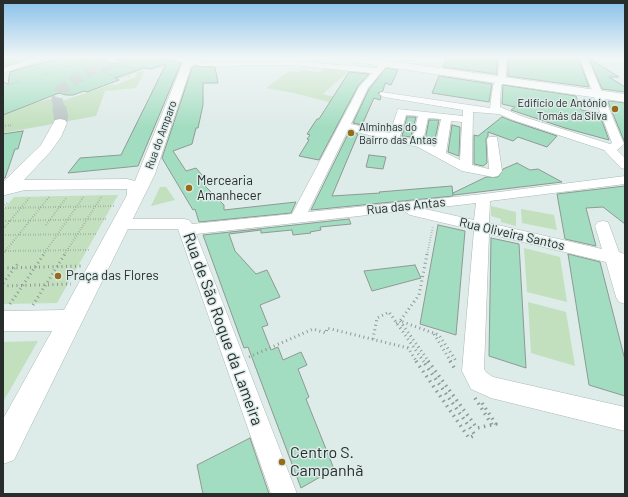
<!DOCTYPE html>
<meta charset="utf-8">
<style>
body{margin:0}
#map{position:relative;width:628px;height:497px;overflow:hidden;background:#ddebe9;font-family:Barlow,sans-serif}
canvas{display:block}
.frame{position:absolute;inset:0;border:4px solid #282d2c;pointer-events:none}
</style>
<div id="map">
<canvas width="628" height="497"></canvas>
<div class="frame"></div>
</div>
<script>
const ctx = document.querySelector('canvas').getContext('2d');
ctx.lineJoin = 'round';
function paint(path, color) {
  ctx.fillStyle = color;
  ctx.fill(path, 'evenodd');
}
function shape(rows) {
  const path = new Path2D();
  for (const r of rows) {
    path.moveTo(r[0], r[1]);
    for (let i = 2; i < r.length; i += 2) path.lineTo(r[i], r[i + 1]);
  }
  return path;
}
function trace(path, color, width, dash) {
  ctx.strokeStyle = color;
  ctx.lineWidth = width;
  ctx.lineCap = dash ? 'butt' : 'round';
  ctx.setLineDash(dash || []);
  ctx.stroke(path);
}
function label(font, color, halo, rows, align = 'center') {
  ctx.font = font + ' Barlow,sans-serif';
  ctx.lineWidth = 3;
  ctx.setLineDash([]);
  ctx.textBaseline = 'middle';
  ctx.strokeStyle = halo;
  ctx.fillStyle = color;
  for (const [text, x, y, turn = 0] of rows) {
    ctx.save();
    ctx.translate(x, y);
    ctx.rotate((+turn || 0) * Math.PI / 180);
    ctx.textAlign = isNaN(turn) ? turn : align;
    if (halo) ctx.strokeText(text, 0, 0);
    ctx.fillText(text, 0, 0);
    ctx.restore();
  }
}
const green = shape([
 [3,57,31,57,36,59,3,69],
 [324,68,349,71,323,94,356,102,352,105,336,101,333,103,294,93,266,88,289,71,299,72,303,70,320,72],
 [144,70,143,75,136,88,105,91,96,116,3,133,3,115,33,103,55,98,62,101,110,85,116,85,135,77,137,75,136,73],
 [160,187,166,187,175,200,151,206],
 [118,195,57,303,3,304,3,210,14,197],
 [491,206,516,212,516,226,501,222,501,219,491,216],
 [521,209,554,215,557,230,522,223],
 [524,248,560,257,567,302,527,292],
 [528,302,566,312,575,366,531,353],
 [38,341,3,402,3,342]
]);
const building = shape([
 [63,57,96,57,116,64,132,57,157,57,181,63,138,166,68,173,80,158,121,155,166,64,151,69,144,68,115,78,119,80,87,92,84,91,73,95,66,95,59,93,3,115,3,82,8,84,10,72,63,57],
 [447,57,497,57,497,74,443,67,447,57],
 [508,57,578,57,589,87,508,76,508,57],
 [589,58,619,77,609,77,625,87,625,92,602,89,589,58],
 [195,66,215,67,218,83,203,83,203,105,198,128,196,128,192,144,173,151,186,171,196,168,209,183,205,186,224,205,224,210,296,202,291,213,199,222,195,209,193,210,162,158,192,68,195,66],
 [386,68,398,70,391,85,385,83,383,91,378,93,381,97,380,100,374,98,362,125,353,123,369,89,386,68],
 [349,72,369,74,358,86,319,160,299,156,309,140,307,139,310,135,307,134,317,119,319,119,349,72],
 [439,76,492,84,489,102,432,93,439,76],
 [503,85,576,96,581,110,599,113,609,140,565,128,511,110,515,107,502,104,503,85],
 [609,101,625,103,625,143,608,102,609,101],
 [407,117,416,117,411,137,402,136,407,117],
 [502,117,512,121,557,136,547,147,518,137,513,141,488,132,488,136,486,139,487,163,483,166,474,164,474,135,478,136,502,117],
 [429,120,439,120,434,144,425,140,429,120],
 [452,125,460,127,459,156,448,152,452,125],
 [23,131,18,149,15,149,5,178,3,178,3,134,23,131],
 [349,132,358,134,332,196,380,193,379,192,452,186,453,196,311,210,349,132],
 [369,155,386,157,383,169,366,167,369,155],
 [517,163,530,170,538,169,562,182,454,195,453,193,486,177,498,177,503,169,517,163],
 [625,186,625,224,603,207,586,208,596,246,565,239,557,194,625,186],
 [349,219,351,224,320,227,321,230,310,232,311,233,293,235,292,230,261,233,261,230,229,234,235,251,256,274,267,270,280,297,260,305,268,325,262,327,271,350,278,347,283,360,301,352,307,365,298,369,309,397,306,399,334,469,301,488,248,347,244,348,203,235,349,219],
 [438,225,465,231,456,335,420,324,438,225],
 [491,238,519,244,526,368,489,356,491,238],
 [568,254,600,262,625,360,625,396,589,385,568,254],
 [415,265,421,278,372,291,364,271,415,265],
 [250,438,269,494,203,494,197,465,250,438]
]);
const majorTunnelFar1 = shape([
 [59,108,57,99,60,90,84,74,121,57]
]);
const majorTunnel = shape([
 [59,107,61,116,60,123]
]);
const pathFar3 = shape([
 [117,57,126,60],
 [3,59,7,57],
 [56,59,64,57],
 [81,63,86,60],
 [121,65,138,71,119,78,101,71,121,65],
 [65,67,71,66],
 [44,74,53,71],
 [126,76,130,77],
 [9,85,20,81]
]);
const pathFar2 = shape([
 [3,126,13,125],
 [3,207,8,202],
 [3,208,114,206],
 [3,221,106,219],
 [46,225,67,197],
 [3,229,30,197],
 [3,235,98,234],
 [3,251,90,250],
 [3,254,49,197],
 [43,255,84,196],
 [64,255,102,196],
 [427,255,433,226]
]);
const pathFar1 = shape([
 [427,254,419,295,400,321,439,335,456,361],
 [3,268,81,266],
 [3,283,19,262],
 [3,286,71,284],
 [10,304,44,254],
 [33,305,65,254],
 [396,323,400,321,429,362],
 [434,334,451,362],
 [373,339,377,318,389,312,424,362],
 [249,357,313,329,326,333,327,328,408,348,417,362]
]);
const path = shape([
 [416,361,469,438,475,435,423,361],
 [428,361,477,428,496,424,480,400],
 [450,361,455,369],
 [475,398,492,425]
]);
const minor = shape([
 [39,57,51,57,3,73,3,68,39,57],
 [158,57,176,57,201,62,292,61,376,68,379,64,385,64,385,68,368,88,351,124,390,133,398,109,463,116,463,110,384,97,379,94,381,92,490,108,493,86,498,77,499,57,507,57,506,77,501,86,500,107,521,116,610,144,612,143,579,57,587,57,624,144,617,150,625,158,625,169,621,168,604,150,513,120,499,114,473,112,472,165,489,169,487,139,489,137,497,137,502,171,498,176,493,177,462,171,418,147,348,130,308,212,483,194,625,176,625,184,490,201,489,223,602,249,595,226,598,222,603,221,608,222,619,252,625,254,625,304,619,302,616,297,606,262,489,234,484,369,487,373,493,377,625,407,625,431,491,398,471,389,462,371,474,230,410,215,404,211,196,234,297,494,271,494,178,229,121,229,116,228,114,224,116,220,121,219,184,219,189,220,192,224,292,214,359,87,372,73,292,65,201,66,158,57],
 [406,115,418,116,412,139,400,137,406,115],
 [428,118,441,119,435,147,423,141,428,118],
 [451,121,462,122,460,160,446,153,451,121],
 [476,203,474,220,425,209,476,203]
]);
const major = shape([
 [191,57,204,57,191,67,155,174,14,460,3,464,3,419,52,331,3,331,3,311,64,310,127,195,127,189,25,190,5,195,3,195,3,182,41,145,55,120,60,119,65,120,67,123,61,137,51,151,24,180,127,179,135,181,181,67,184,61,191,57],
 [336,57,362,57,625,94,625,102,341,60,336,57]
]);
const markers = [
 [615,109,4,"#986b19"],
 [351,133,4,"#986b19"],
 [189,188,4,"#986b19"],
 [58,276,4,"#986b19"],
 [282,462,4,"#986b19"]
];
const farPoinames = [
 ["Edifício de António",607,103],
 ["Tomás da Silva",607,116],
 ["Alminhas do",359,127,"left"],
 ["Bairro das Antas",359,140,"left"]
];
const farStreetnames = [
 ["Rua do Amparo",161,135,-70]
];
const poiNames = [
 ["Mercearia",197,181],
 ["Amanhecer",197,196],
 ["Praça das Flores",66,276]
];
const streetNames = [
 ["Rua das Antas",406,206,-6],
 ["Rua Oliveira Santos",512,234,13]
];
const nearStreetnames = [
 ["Rua de São Roque da Lameira",223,329,70]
];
const nearPoinames = [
 ["Centro S.",290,453],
 ["Campanhã",290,471]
];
paint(green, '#c2dfbe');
paint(building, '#a3ddc1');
trace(building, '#8e9993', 1);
trace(majorTunnelFar1, '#b9c5c3', 11, [11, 5.5]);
trace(majorTunnel, '#b9c5c3', 14, [14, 7]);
trace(minor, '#aab8b6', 1);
trace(major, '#aab8b6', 1);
trace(pathFar3, '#8e9896', 1.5, [0.5, 1.5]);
trace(pathFar2, '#8e9896', 2, [0.5, 2]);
trace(pathFar1, '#8e9896', 3, [1, 3.5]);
trace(path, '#8e9896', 3.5, [1.5, 4.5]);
paint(minor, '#fff');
paint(major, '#fff');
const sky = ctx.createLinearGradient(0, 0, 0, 127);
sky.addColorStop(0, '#89c0eb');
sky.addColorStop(0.45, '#f0f6f5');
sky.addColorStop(1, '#f0f6f500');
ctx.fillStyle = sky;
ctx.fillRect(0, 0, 628, 127);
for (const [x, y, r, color] of markers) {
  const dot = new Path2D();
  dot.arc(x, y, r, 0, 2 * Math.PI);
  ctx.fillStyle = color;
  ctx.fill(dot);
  trace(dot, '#ddebe9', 1.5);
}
label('11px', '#282d2c', '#ddebe9', farPoinames, 'right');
label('11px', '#282d2c', '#ddebe9', farStreetnames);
label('13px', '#282d2c', '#ddebe9', poiNames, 'left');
label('13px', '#282d2c', '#ddebe9', streetNames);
label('16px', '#282d2c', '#ddebe9', nearStreetnames);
label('16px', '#282d2c', '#ddebe9', nearPoinames, 'left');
</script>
